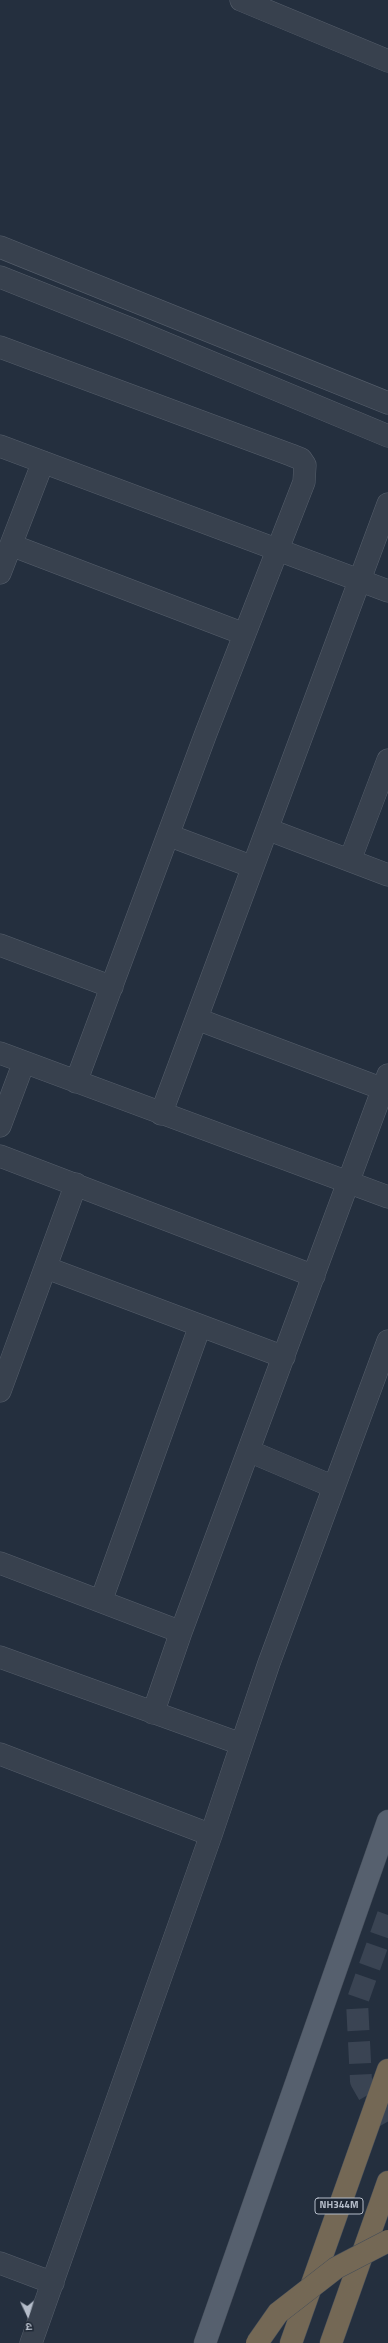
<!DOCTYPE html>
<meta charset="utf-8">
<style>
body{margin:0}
#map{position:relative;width:388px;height:2343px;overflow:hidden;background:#242f3e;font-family:"Titillium Web","Noto Sans Devanagari",sans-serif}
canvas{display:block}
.north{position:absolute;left:8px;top:2295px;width:40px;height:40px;-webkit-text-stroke:3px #1d2633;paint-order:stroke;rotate:176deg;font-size:11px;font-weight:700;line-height:16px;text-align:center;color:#b4bcc9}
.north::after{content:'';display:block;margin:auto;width:14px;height:18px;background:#b4bcc9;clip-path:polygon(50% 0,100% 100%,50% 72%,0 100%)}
</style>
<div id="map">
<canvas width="388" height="2343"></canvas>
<div class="north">उ</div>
</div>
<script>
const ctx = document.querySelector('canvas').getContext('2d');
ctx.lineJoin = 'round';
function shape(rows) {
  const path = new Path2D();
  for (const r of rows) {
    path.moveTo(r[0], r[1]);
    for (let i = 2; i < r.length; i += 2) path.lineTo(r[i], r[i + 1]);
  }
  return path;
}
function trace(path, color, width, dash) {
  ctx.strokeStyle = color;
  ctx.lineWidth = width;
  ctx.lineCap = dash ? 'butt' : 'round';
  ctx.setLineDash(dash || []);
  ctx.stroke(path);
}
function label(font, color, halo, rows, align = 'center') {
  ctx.font = font + ' "Titillium Web",sans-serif';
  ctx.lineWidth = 3;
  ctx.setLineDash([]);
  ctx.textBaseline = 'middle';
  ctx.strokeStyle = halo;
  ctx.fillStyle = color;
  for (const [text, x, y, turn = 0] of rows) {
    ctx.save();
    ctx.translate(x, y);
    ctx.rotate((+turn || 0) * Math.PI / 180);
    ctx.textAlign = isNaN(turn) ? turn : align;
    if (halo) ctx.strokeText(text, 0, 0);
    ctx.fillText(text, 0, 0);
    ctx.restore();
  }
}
const highwayTunnel = shape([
 [388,1915,357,2002,361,2081,388,2128]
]);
const minor = shape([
 [241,0,388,61],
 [0,247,388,403],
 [0,277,131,329,388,436],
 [0,347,291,455,301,459,305,465,304,482,206,733,76,1082],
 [0,446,388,591],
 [11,545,244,634],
 [0,573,43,462],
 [267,829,388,875],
 [168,835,253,867],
 [350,860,388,760],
 [0,945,112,987],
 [197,1019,383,1089],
 [0,1053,388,1197],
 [161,1114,388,504],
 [0,1126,24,1062],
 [0,1156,314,1276],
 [47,1268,284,1357],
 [0,1391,76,1184],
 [249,1451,334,1487],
 [0,1563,181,1632],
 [101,1601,200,1326],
 [0,1657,241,1744],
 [153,1713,181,1632,388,1075],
 [0,1754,211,1835],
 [0,2263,53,2283],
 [31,2343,211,1835,269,1663,388,1341]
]);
const major = shape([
 [205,2343,388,1821]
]);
const highway = shape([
 [291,2343,388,2070],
 [331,2343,388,2182]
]);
const highwayBridge = shape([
 [257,2343,278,2313,336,2268,388,2241]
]);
const shields = [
 [339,2206,48]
];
const shieldNames = [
 ["NH344M",339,2206]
];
trace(highwayTunnel, '#3a4453', 22, [22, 11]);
trace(minor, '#565f6c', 23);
trace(major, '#414a57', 23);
trace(highway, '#434c59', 23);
trace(minor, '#38414e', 22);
trace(major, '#56606e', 22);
trace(highway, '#746855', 22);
trace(highwayBridge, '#434c59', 23, []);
trace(highwayBridge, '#746855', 22);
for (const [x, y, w] of shields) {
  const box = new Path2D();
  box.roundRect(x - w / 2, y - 8, w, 16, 3);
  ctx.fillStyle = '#1d2633';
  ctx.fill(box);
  trace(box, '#b4bcc9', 1);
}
label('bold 10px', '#b4bcc9', null, shieldNames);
</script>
